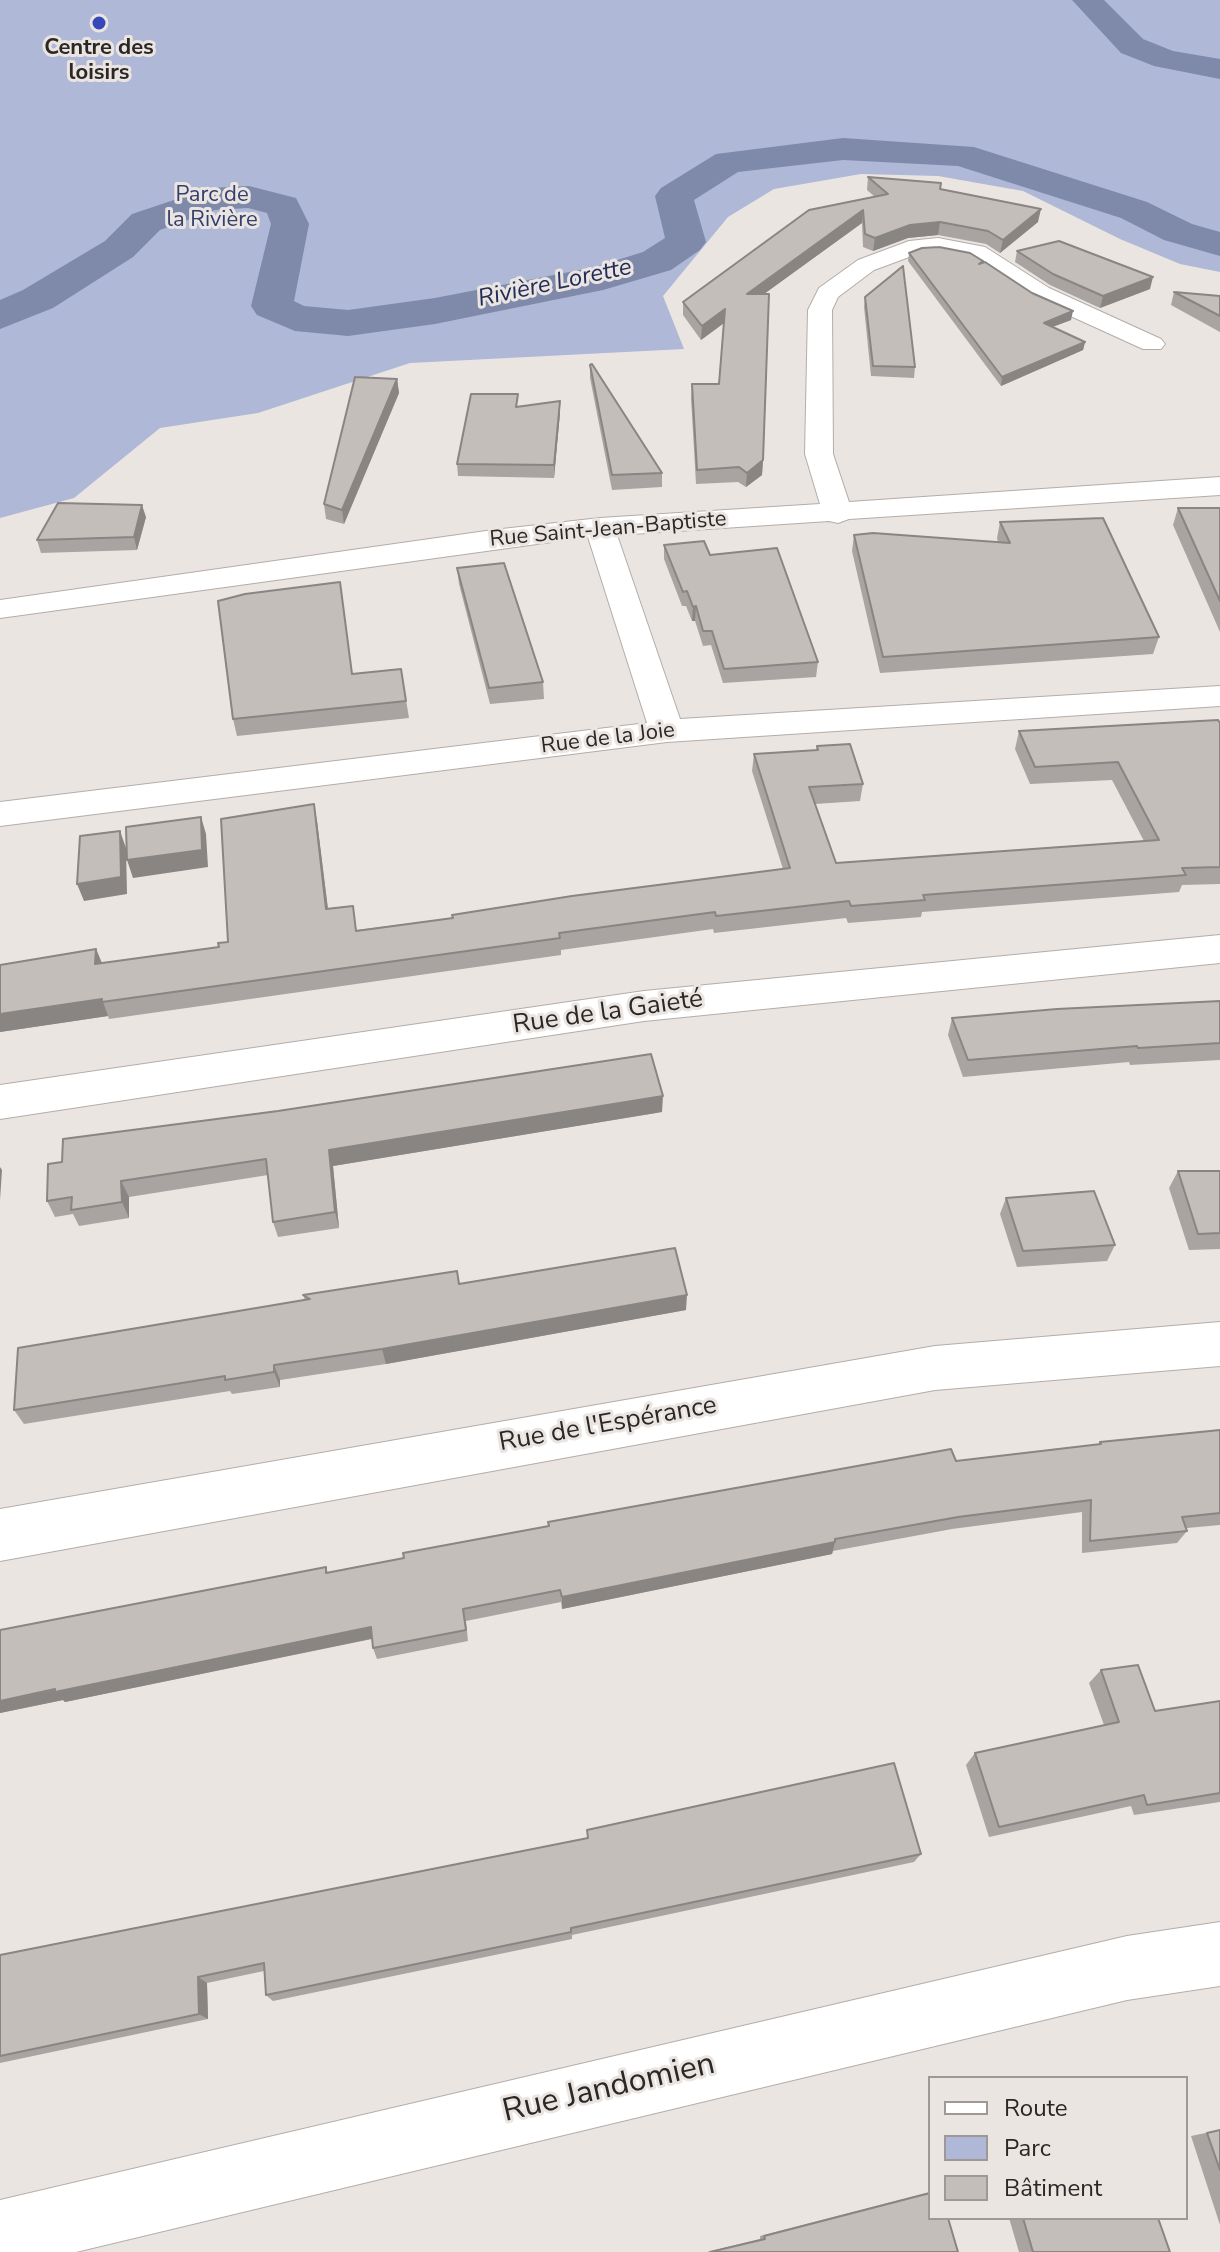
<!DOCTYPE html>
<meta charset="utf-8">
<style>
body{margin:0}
#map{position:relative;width:1220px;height:2252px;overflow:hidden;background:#ebe5e2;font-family:"Nunito Sans",sans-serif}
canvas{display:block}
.legend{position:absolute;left:928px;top:2076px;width:260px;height:144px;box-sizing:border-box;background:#ebe5e2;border:2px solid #9e9997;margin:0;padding:10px 14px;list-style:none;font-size:24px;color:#2a2726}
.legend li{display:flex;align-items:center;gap:16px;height:40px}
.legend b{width:40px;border:2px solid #9e9997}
</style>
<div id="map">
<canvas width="1220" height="2252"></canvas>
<ul class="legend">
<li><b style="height:10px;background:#fff"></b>Route</li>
<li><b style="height:22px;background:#afb8d6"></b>Parc</li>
<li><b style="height:22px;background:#c4bebb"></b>Bâtiment</li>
</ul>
</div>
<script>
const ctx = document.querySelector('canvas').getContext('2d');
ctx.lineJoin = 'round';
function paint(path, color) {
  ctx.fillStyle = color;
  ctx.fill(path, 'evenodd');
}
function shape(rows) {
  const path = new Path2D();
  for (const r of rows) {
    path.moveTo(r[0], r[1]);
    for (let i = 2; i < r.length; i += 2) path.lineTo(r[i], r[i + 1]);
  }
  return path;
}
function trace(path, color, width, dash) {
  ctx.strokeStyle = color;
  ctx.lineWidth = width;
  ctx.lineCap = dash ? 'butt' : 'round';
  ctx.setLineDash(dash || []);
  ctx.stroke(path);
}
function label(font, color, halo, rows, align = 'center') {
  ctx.font = font + ' "Nunito Sans",sans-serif';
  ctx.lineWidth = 6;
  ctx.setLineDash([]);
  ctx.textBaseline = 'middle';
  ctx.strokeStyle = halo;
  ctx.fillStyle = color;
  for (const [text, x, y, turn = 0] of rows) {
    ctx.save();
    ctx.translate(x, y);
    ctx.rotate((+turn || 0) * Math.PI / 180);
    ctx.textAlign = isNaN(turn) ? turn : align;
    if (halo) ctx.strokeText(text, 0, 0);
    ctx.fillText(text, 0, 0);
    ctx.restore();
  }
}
const green = shape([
 [0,0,1220,0,1220,272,1180,264,1120,239,1023,191,938,176,861,174,774,189,728,217,663,296,684,349,410,363,258,413,160,428,74,498,0,518]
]);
const river = shape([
 [1072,0,1104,0,1143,39,1173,51,1220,59,1220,79,1154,66,1121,53,1072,0],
 [843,138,974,147,1147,202,1192,224,1220,232,1220,256,1164,240,1121,218,958,166,843,160,738,172,694,200,706,242,700,250,671,270,603,290,435,324,348,336,295,331,257,315,251,306,271,224,267,213,248,208,215,210,160,230,133,257,53,308,0,329,0,300,23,290,105,241,132,214,210,188,249,186,296,198,309,224,294,301,304,306,348,310,435,298,595,267,643,252,665,238,655,196,661,188,716,154,843,138]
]);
const minor = shape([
 [938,238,985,247,1049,288,1161,339,1165,344,1161,349,1143,349,1031,298,970,258,938,252,920,253,874,270,838,297,832,310,833,454,849,502,1220,477,1220,495,849,519,838,523,829,521,617,535,680,719,1220,686,1220,706,667,742,0,826,0,802,647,723,588,537,0,618,0,600,493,530,600,518,820,504,805,454,808,310,819,288,858,260,909,241,938,238],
 [1220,935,1220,963,644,1021,0,1119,0,1085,644,991,1220,935],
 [1220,1322,1220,1366,935,1390,0,1561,0,1509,935,1346,1220,1322],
 [1220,1922,1220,1986,1127,2000,76,2252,0,2252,0,2200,1127,1936,1220,1922]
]);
const wall = shape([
 [868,177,940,189,1038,222,1000,253,986,244,938,235,908,238,873,251,863,247,862,223,764,294,763,460,762,475,746,487,738,482,696,484,691,398,692,384,719,384,724,323,701,340,683,315,683,302,875,197,867,190],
 [1017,251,1150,289,1100,308,1050,285,1015,262],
 [909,253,982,263,1071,320,1052,327,1085,342,1083,350,1001,386,908,261],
 [1174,292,1220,296,1220,332,1171,305],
 [865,297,915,367,914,378,871,376,864,307],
 [590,365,662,473,662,487,612,490,590,378],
 [397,379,399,393,344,524,326,519,324,504],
 [518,407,560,413,554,478,458,476,457,464],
 [1178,508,1220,508,1220,632,1173,525],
 [146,517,137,550,41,553,37,540],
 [1000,522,1159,637,1153,654,880,673,852,551,854,535,998,542,997,538],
 [664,545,710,555,818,662,816,677,723,683,711,645,703,646,695,621,692,621,686,606,682,606,664,559],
 [457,568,543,682,544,699,490,704,459,584],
 [401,669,409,718,237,736,233,719,353,674],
 [1220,723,1220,884,1182,885,1179,892,922,912,921,917,848,923,846,918,714,933,713,929,561,950,561,955,109,1019,108,1016,0,1032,0,965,96,949,102,963,219,947,228,942,317,821,328,909,357,930,453,918,783,869,752,771,754,754,816,750,817,746,863,784,860,801,815,804,836,863,1144,841,1112,780,1030,784,1015,749,1019,731],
 [1220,1001,1220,1060,1130,1065,1129,1062,963,1077,948,1035,952,1018],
 [662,1112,333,1166,339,1228,278,1237,273,1222,268,1175,129,1197,129,1218,79,1226,73,1214,55,1217,47,1201,48,1164],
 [1178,1171,1220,1171,1220,1249,1189,1250,1169,1188],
 [1006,1198,1115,1245,1107,1261,1017,1267,1000,1214],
 [459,1284,686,1310,386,1364,280,1380,280,1387,232,1394,230,1391,24,1424,14,1410,305,1300,303,1295],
 [1220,1430,1220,1525,1187,1528,1187,1531,1177,1543,1082,1553,1082,1512,952,1529,833,1551,832,1554,562,1609,561,1602,466,1621,468,1641,377,1659,373,1648,372,1639,65,1702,63,1700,0,1713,0,1630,326,1567,328,1573,956,1461,1099,1444,1100,1442],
 [1101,1670,1155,1711,1220,1701,1220,1802,1134,1815,1131,1806,989,1837,966,1765,975,1753,1104,1725,1089,1683],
 [587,1830,921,1854,914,1862,572,1935,572,1939,273,2001,266,1995,264,1971,207,1983,208,2019,0,2063,0,1955,587,1838],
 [1220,2130,1220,2225,1191,2136],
 [930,2192,930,2218,958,2252,707,2252,760,2239,760,2236],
 [1009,2218,1158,2218,1170,2252,1019,2252]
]);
const shadedWall = shape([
 [1041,209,1038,222,1000,253,1003,240],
 [863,210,862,223,746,307,747,294],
 [940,222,938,235,908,238,873,251,875,238,910,225],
 [1153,277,1150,289,1100,308,1103,296],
 [725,309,724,323,701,340,702,326],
 [1073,311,1071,320,1042,331,1044,323],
 [1085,342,1083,350,1001,386,1002,377],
 [397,379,399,393,344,524,342,510],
 [560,401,560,413,554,478,554,465],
 [763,460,762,475,746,487,747,473],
 [142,505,146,517,137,550,134,537],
 [696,606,695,621,692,621,693,607],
 [314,804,317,821,330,926,326,909],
 [201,817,206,834,208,867,133,878,127,860],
 [120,831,126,848,127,894,84,901,77,884],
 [96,949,103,966,95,964],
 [102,999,108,1016,0,1032,0,1014],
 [663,1096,662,1112,333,1166,339,1228,335,1212,329,1150],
 [0,1167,2,1170,0,1200],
 [121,1181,129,1197,129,1218,122,1202],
 [687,1295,686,1310,386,1364,382,1349],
 [274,1365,280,1380,280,1387,274,1372],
 [835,1542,832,1554,562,1609,562,1597],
 [371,1627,375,1638,65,1702,63,1700,0,1713,0,1701],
 [198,1977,207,1983,208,2019,199,2014]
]);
const building = shape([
 [868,177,941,183,940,189,1041,209,1003,240,988,231,940,222,910,225,875,238,865,234,863,210,747,294,769,294,763,460,747,473,739,467,697,470,692,384,719,384,725,309,702,326,683,302,809,210,888,194,868,177],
 [1059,241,1153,277,1103,296,1053,274,1017,251,1059,241],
 [939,247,970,253,983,261,979,264,985,262,1032,293,1073,311,1044,323,1085,342,1002,377,909,253,922,248,939,247],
 [903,266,915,367,873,366,865,297,903,266],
 [1174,292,1220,296,1220,316,1174,292],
 [592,364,662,473,612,475,590,365,592,364],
 [355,377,397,379,342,510,324,504,355,377],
 [471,394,518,394,516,407,560,401,554,465,457,464,471,394],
 [58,503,142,505,134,537,37,540,58,503],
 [1178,508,1220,508,1220,601,1178,508],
 [1103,518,1159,637,883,657,854,535,873,533,1010,543,1000,522,1103,518],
 [704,541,710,555,777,548,818,662,724,669,712,631,703,631,696,606,693,607,687,591,683,592,664,545,704,541],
 [504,563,543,682,489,688,457,568,504,563],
 [340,582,352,674,401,669,406,701,233,719,218,601,245,594,340,582],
 [1218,720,1220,723,1220,867,1182,868,1186,875,923,895,925,900,851,906,849,901,716,916,715,912,559,933,560,938,102,1002,102,999,0,1014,0,965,96,949,95,964,219,947,218,943,228,942,221,819,314,804,326,909,353,906,356,931,453,918,452,915,572,896,790,868,754,754,818,750,817,746,850,744,863,784,809,787,836,863,1159,840,1118,762,1035,767,1019,731,1218,720],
 [201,817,202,850,127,860,126,827,201,817],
 [120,831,121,877,77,884,80,836,120,831],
 [1220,1001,1220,1043,1138,1048,1137,1046,968,1060,952,1018,1057,1009,1220,1001],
 [651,1054,663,1096,329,1150,335,1212,273,1222,266,1159,121,1181,122,1202,71,1210,72,1197,47,1201,48,1164,62,1162,63,1139,278,1111,651,1054],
 [1178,1171,1220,1171,1220,1233,1198,1234,1178,1171],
 [1094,1191,1115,1245,1023,1251,1006,1198,1094,1191],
 [675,1248,687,1295,382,1349,274,1365,274,1372,225,1380,225,1376,14,1410,18,1348,310,1299,303,1295,457,1271,459,1284,675,1248],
 [1220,1430,1220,1513,1182,1517,1187,1531,1090,1541,1091,1500,958,1517,835,1539,835,1542,562,1597,560,1590,463,1609,466,1630,373,1648,371,1627,55,1692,55,1689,0,1701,0,1630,326,1567,326,1573,404,1558,403,1553,549,1526,548,1522,951,1449,956,1461,1101,1444,1100,1442,1220,1430],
 [1138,1665,1155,1711,1220,1701,1220,1793,1147,1805,1144,1795,999,1827,975,1753,1119,1722,1101,1670,1138,1665],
 [894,1763,921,1854,571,1928,571,1932,266,1995,264,1963,198,1977,199,2014,0,2056,0,1955,588,1838,587,1830,894,1763],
 [1220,2130,1220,2170,1207,2133,1220,2130],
 [930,2193,930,2218,948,2218,958,2252,710,2252,765,2239,764,2236,930,2193],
 [1023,2218,1158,2218,1170,2252,1033,2252,1023,2218]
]);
const markers = [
 [99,23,8,"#3748bb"]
];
const farPoinames = [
 ["Centre des",99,49],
 ["loisirs",99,74]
];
const farParknames = [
 ["Parc de",212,196],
 ["la Rivière",212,221]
];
const farStreetnames = [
 ["Rue Saint-Jean-Baptiste",608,530,-5],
 ["Rue de la Joie",608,739,-7]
];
const farWaternames = [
 ["Rivière Lorette",555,284,-12]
];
const streetNames = [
 ["Rue de la Gaieté",608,1013,-8],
 ["Rue de l'Espérance",608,1425,-10]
];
const nearStreetnames = [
 ["Rue Jandomien",609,2089,-13]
];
paint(green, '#afb8d6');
paint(river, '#7f89a9');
trace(minor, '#b3adaa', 2);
paint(minor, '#fff');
paint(wall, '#a9a3a1');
paint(shadedWall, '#898583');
paint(building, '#c4bebb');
trace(building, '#898583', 2);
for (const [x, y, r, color] of markers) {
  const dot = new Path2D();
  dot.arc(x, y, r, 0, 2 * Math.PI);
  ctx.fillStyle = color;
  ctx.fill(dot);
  trace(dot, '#ebe5e2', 3);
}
label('bold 22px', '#2a2726', '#ebe5e2', farPoinames);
label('22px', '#323e6c', '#ebe5e2', farParknames);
label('22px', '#2a2726', '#ebe5e2', farStreetnames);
label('italic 24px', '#212c58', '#ebe5e2', farWaternames);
label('26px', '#2a2726', '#ebe5e2', streetNames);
label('32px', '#2a2726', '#ebe5e2', nearStreetnames);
</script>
